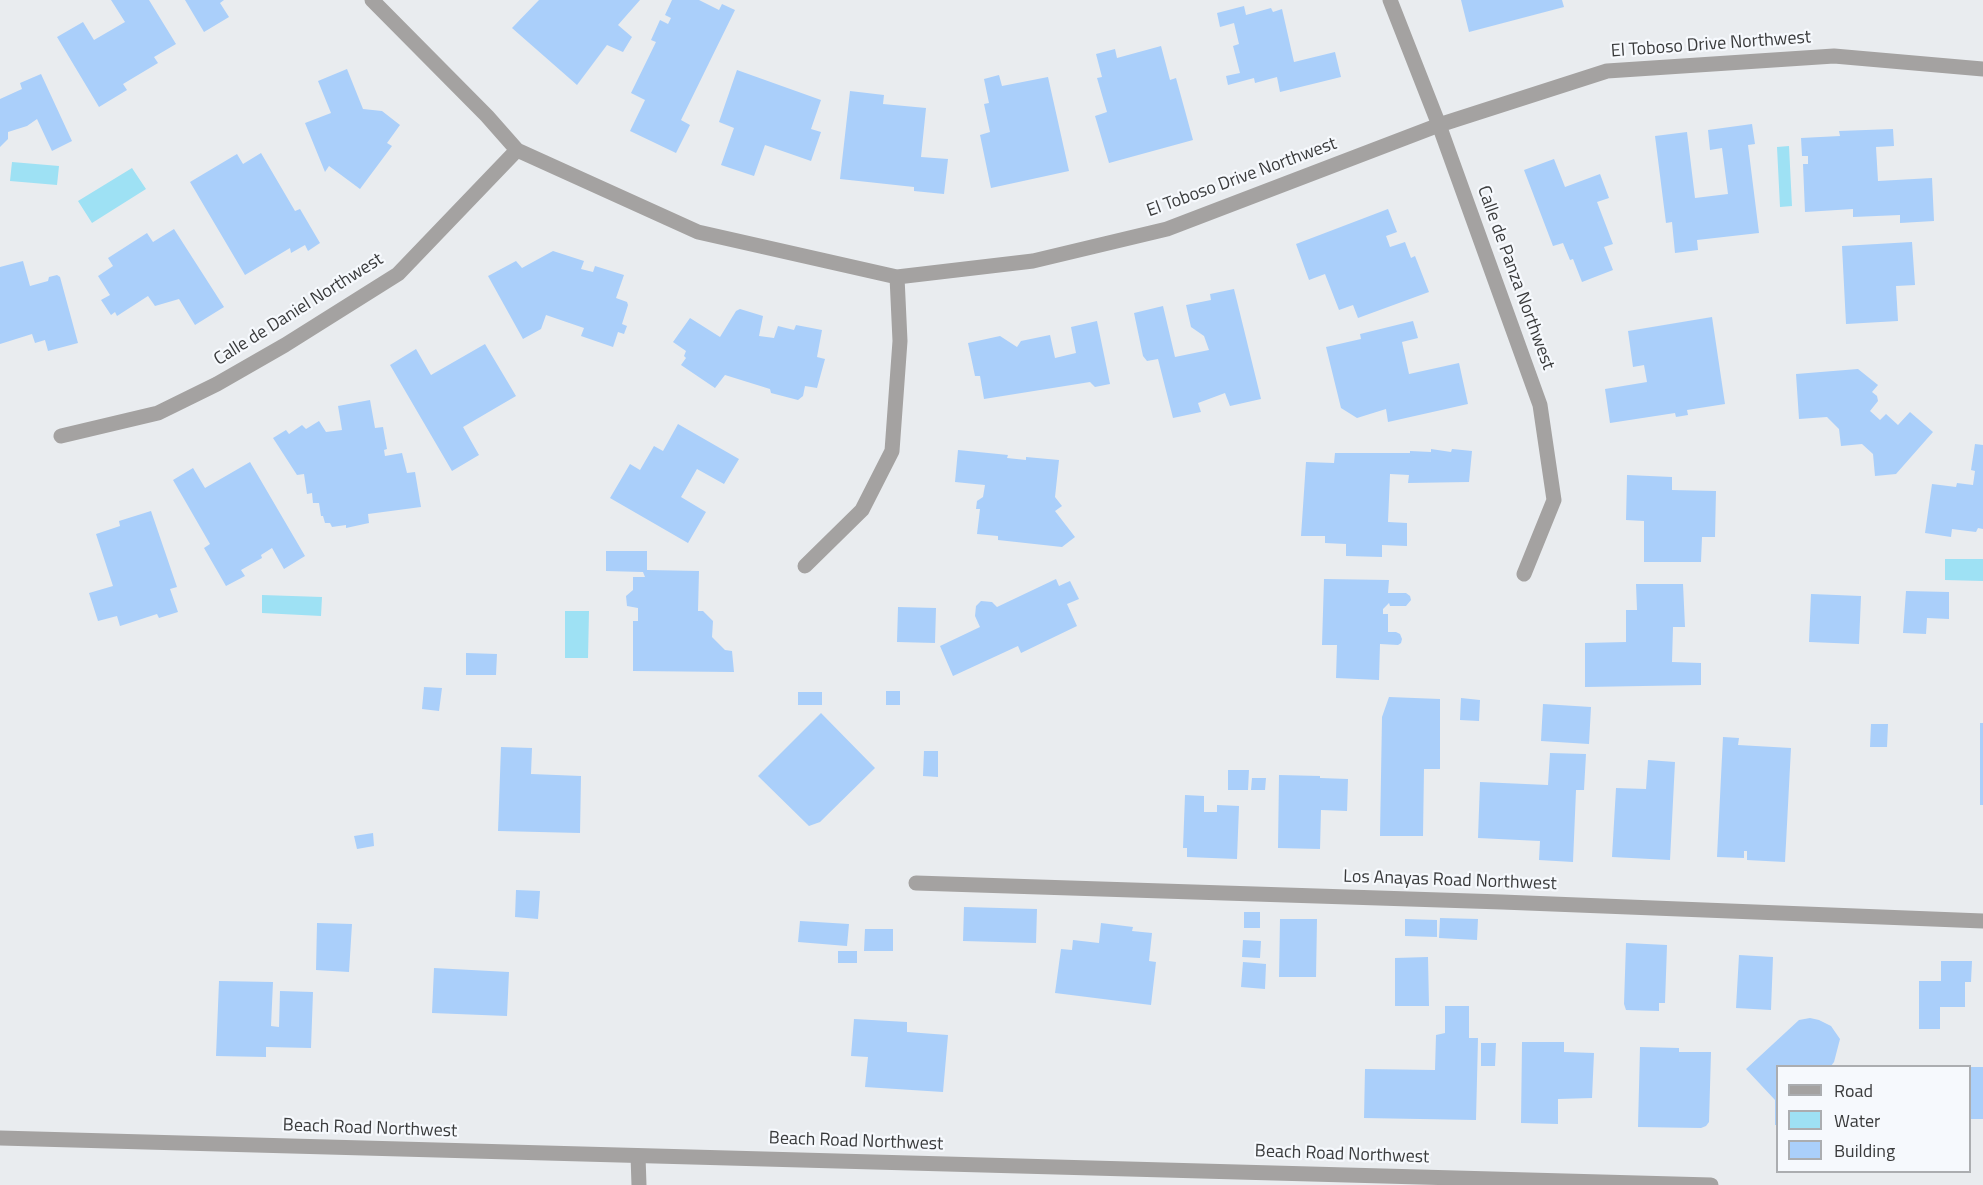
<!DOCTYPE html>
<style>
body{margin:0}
#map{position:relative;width:1983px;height:1185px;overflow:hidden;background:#e9ecef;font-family:"Titillium Web",sans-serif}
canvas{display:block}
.legend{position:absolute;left:1776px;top:1065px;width:195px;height:108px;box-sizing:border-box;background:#f6f9fd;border:2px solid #abadb0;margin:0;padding:8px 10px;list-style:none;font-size:18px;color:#3a3b3c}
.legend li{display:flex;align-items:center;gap:12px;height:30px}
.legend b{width:30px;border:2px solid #abadb0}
</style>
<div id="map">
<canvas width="1983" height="1185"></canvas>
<ul class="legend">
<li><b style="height:8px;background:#a4a2a1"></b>Road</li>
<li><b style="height:16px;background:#9ee1f4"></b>Water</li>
<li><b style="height:16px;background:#aacffa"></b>Building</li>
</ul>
</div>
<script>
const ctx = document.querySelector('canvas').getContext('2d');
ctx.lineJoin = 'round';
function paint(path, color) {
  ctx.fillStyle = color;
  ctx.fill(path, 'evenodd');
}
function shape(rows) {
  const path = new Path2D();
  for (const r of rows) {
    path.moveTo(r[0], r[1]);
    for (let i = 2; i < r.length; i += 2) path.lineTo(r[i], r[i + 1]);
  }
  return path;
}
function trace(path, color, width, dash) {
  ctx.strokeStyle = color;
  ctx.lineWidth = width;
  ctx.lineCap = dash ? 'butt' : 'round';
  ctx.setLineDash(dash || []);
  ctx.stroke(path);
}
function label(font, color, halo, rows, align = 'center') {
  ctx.font = font + ' "Titillium Web",sans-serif';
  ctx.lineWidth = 4.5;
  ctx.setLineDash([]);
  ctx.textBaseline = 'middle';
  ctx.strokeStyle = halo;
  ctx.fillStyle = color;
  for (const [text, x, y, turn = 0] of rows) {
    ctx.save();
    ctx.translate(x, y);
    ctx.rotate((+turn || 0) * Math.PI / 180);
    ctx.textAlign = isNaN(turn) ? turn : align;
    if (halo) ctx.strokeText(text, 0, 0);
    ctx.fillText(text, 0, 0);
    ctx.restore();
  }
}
const water = shape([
 [1789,146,1792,206,1780,207,1777,147],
 [12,162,59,166,57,185,10,181],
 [132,168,146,189,92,223,78,201],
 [1945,559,1983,559,1983,581,1945,580],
 [262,595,322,597,321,616,262,613],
 [565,611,589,611,588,658,565,658]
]);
const building = shape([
 [111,0,149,0,176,44,154,57,158,63,123,84,127,90,99,107,57,37,83,22,94,40,125,22],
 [185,0,224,0,220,3,229,17,204,32],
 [539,0,640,0,618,25,632,37,623,52,607,45,577,85,512,28],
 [672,0,699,0,719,10,722,4,735,10,681,120,690,125,676,153,630,131,645,100,631,93,656,42,651,40,660,20,668,24,671,18,665,15],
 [1461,0,1562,0,1564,7,1469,32],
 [1244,6,1246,15,1271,8,1273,12,1282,9,1294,62,1335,52,1341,77,1280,92,1277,77,1255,83,1254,78,1228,85,1226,76,1240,73,1233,46,1239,44,1234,23,1220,27,1217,13],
 [1161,46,1170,80,1176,78,1193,140,1109,163,1095,116,1107,112,1097,78,1102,77,1096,54,1115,49,1117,58],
 [347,69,363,109,382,111,400,125,387,143,392,146,360,189,329,166,325,172,305,123,331,113,318,81],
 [737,70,821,100,811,129,821,132,811,161,765,145,754,176,721,165,734,128,719,122],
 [41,74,72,141,52,151,37,119,27,126,8,132,8,139,0,147,0,99,22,89,20,83],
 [999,75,1002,86,1048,77,1069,171,991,188,980,135,990,132,984,104,989,103,984,79],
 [850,91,884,95,883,104,926,108,921,157,948,159,944,194,914,191,914,187,840,179],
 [1752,124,1755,144,1748,145,1759,233,1697,240,1698,250,1675,253,1672,222,1666,223,1655,136,1687,132,1695,198,1728,194,1722,148,1710,150,1708,130],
 [1893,129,1894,146,1876,147,1878,181,1932,178,1934,221,1900,223,1900,215,1853,217,1853,209,1805,212,1803,164,1808,164,1808,156,1802,156,1801,138,1840,136,1839,131],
 [261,153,295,211,300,209,320,243,308,251,305,245,291,253,290,248,245,275,190,182,237,154,243,164],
 [1554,159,1565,187,1600,174,1609,198,1597,202,1613,244,1604,247,1613,270,1582,282,1573,259,1570,260,1563,243,1553,246,1524,170],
 [1388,209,1397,232,1386,236,1390,247,1405,242,1411,258,1415,256,1429,292,1358,318,1353,305,1339,310,1325,274,1309,280,1296,244],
 [174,229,224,307,195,325,179,299,155,306,148,296,117,316,115,312,111,315,101,300,110,295,98,276,113,266,108,258,147,233,153,242],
 [1912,242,1915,285,1896,286,1898,321,1846,324,1842,246],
 [553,251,584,261,581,269,593,272,595,266,624,275,616,298,627,302,628,305,622,324,627,326,624,334,618,332,613,347,581,336,584,328,546,315,541,329,523,339,488,276,516,261,522,268],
 [23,261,30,286,48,281,49,277,57,275,60,277,78,343,48,351,45,340,35,343,32,334,0,344,0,267],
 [1234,289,1261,399,1230,406,1225,393,1198,403,1201,412,1173,418,1158,359,1147,361,1143,356,1134,313,1163,306,1175,357,1209,350,1204,336,1191,327,1186,305,1211,300,1210,294],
 [740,309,763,316,759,336,774,338,778,326,794,330,796,325,822,330,817,357,825,359,817,388,805,386,803,396,798,400,771,393,770,389,725,375,715,388,681,365,686,358,684,356,686,351,673,342,690,318,720,337,736,311],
 [1712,317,1725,404,1687,410,1688,415,1676,417,1675,413,1610,423,1605,389,1647,382,1644,365,1633,367,1628,331],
 [1097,321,1110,384,1095,387,1090,382,984,399,980,376,975,376,968,343,1000,336,1017,347,1021,341,1050,335,1055,358,1076,353,1071,327],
 [1413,321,1418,338,1402,342,1409,374,1459,363,1468,404,1388,422,1386,409,1357,418,1341,408,1326,347,1361,339,1360,334],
 [485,344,516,396,463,427,479,455,452,471,390,365,416,349,431,375],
 [1858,369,1878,385,1872,392,1877,396,1878,401,1870,411,1880,420,1886,414,1898,425,1910,412,1933,432,1896,474,1875,476,1873,454,1862,444,1841,446,1839,429,1827,417,1799,419,1796,374],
 [370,400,375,428,383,427,387,449,384,450,385,456,402,453,407,473,415,472,421,507,368,514,369,523,346,528,346,525,332,527,330,523,325,523,323,516,321,516,319,503,313,503,312,493,307,494,304,474,297,475,273,438,286,430,289,434,302,425,306,429,319,421,326,432,342,430,338,406],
 [678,424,739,459,724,484,697,469,681,497,706,512,688,543,610,498,630,464,640,470,654,446,663,451],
 [1975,444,1983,445,1983,529,1978,528,1976,532,1952,529,1951,537,1925,533,1932,484,1956,487,1957,483,1973,485,1975,471,1971,470],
 [1431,449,1451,452,1452,449,1472,451,1469,482,1408,483,1409,475,1390,474,1388,522,1407,523,1407,546,1382,545,1382,557,1346,556,1346,544,1325,543,1325,536,1301,536,1306,462,1334,463,1335,453,1410,453,1410,451,1431,452],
 [958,450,1008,455,1007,458,1026,460,1026,457,1059,460,1055,497,1062,506,1055,511,1075,537,1062,547,998,540,998,536,977,534,980,509,976,509,977,501,983,497,985,485,955,482],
 [250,462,305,556,284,569,272,548,261,555,262,558,241,570,245,576,226,586,204,548,210,544,173,480,193,468,205,488],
 [1627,475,1672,477,1672,490,1716,491,1715,537,1702,537,1701,562,1644,562,1644,521,1626,520],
 [151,511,177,587,170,589,178,612,159,618,157,614,120,626,117,616,98,621,89,593,113,586,96,534,120,526,119,521],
 [606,551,647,551,647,570,699,571,698,611,703,611,713,621,712,637,725,650,732,651,734,672,633,671,633,621,638,621,638,608,627,606,626,596,633,590,633,577,645,577,643,572,606,571],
 [1056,579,1059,586,1070,581,1079,599,1067,604,1077,626,1021,653,1018,646,953,676,940,646,980,627,975,616,976,606,981,601,992,602,997,607],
 [1324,579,1389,580,1388,593,1406,593,1410,596,1411,600,1406,606,1390,606,1389,603,1383,609,1383,614,1388,614,1388,632,1396,632,1400,634,1402,639,1401,643,1398,645,1380,644,1379,680,1336,678,1337,645,1322,645],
 [1636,584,1683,584,1685,627,1673,627,1672,662,1701,663,1701,685,1585,687,1585,643,1626,642,1626,610,1637,610],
 [1906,591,1949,592,1949,619,1927,618,1926,634,1903,633],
 [1811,594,1861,596,1859,644,1809,642],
 [898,607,936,608,935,643,897,642],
 [466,653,497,654,496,675,466,675],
 [424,687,442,688,439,711,422,709],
 [886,691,900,691,900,705,886,705],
 [798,692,822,692,822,705,798,705],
 [1389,697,1440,699,1440,769,1424,769,1423,836,1380,836,1382,717],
 [1461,698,1480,700,1479,721,1460,720],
 [1543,704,1591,707,1589,744,1541,741],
 [821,713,875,768,820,822,809,826,758,776],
 [1980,723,1983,723,1983,805,1980,805],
 [1871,724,1888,724,1887,747,1870,747],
 [1723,737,1739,738,1738,745,1791,748,1785,862,1747,860,1747,851,1744,851,1744,858,1717,857],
 [501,747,532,748,531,774,581,776,580,833,498,831],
 [924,751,938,751,938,777,923,776],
 [1550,753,1586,754,1584,790,1576,790,1573,862,1539,860,1540,841,1478,838,1480,782,1548,785],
 [1648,760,1675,762,1670,860,1612,857,1616,788,1646,789],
 [1228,770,1249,770,1248,790,1228,790],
 [1279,775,1320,776,1320,778,1348,779,1347,811,1321,810,1320,849,1278,848],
 [1252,778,1266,778,1265,790,1251,790],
 [1185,795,1204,796,1204,812,1217,812,1217,805,1239,806,1237,859,1187,857,1187,848,1183,848],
 [373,833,374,846,357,849,354,836],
 [516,890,540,891,538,919,515,917],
 [964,907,1037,909,1036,943,963,941],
 [1244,912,1260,912,1260,928,1244,928],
 [1440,918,1478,919,1477,940,1439,938],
 [1280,919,1317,919,1316,977,1279,977],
 [1405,919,1437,920,1437,937,1405,936],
 [800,921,849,924,847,946,798,942],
 [317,923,352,924,349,972,316,970],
 [1101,923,1133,927,1132,931,1152,933,1149,961,1156,962,1151,1005,1055,993,1061,949,1072,950,1073,940,1099,943],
 [865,929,893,929,893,951,864,951],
 [1243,940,1261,941,1260,958,1242,957],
 [1626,943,1667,945,1665,1003,1659,1003,1659,1011,1626,1010,1624,1004],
 [838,951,857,951,857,963,838,963],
 [1739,955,1773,957,1771,1010,1736,1008],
 [1428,957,1429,1006,1395,1006,1395,958],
 [1941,961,1972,961,1971,982,1965,982,1965,1007,1940,1007,1940,1029,1919,1029,1919,981,1941,981],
 [1243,962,1266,964,1265,989,1241,987],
 [434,968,509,972,507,1016,432,1013],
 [219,981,273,982,271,1026,279,1027,280,991,313,992,311,1048,266,1047,266,1057,216,1056],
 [1445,1006,1469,1006,1469,1038,1478,1038,1476,1120,1364,1118,1365,1069,1435,1070,1436,1035,1445,1033],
 [1810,1018,1819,1020,1831,1026,1840,1039,1834,1062,1831,1066,1778,1066,1778,1125,1775,1125,1775,1100,1746,1069,1799,1020],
 [854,1019,907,1022,907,1032,948,1035,943,1092,865,1087,868,1057,851,1056],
 [1522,1042,1564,1042,1564,1052,1594,1053,1592,1098,1558,1099,1558,1124,1521,1123],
 [1481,1043,1496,1043,1495,1066,1481,1066],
 [1640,1047,1679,1048,1679,1052,1711,1052,1709,1122,1706,1126,1701,1128,1638,1127],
 [1970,1067,1983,1067,1983,1119,1970,1119]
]);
const lane = shape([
 [638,1156,639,1185]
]);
const street = shape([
 [372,0,487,116,517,150,698,232,897,277,1033,261,1167,229,1439,125,1607,71,1834,56,1983,69],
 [1390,0,1439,125,1540,405,1554,500,1524,574],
 [61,436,158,413,217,384,285,345,398,274,517,150],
 [805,566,862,510,892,451,900,341,897,277],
 [916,883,1502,902,1983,921],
 [0,1138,1711,1185]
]);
const streetNames = [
 ["El Toboso Drive Northwest",1711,45,-4],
 ["El Toboso Drive Northwest",1242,178,-20],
 ["Calle de Panza Northwest",1515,278,70],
 ["Calle de Daniel Northwest",299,310,-32],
 ["Los Anayas Road Northwest",1450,881,2],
 ["Beach Road Northwest",370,1129,2],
 ["Beach Road Northwest",856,1142,2],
 ["Beach Road Northwest",1342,1155,2]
];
paint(water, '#9ee1f4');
paint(building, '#aacffa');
trace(lane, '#a4a2a1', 15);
trace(street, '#a4a2a1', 15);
label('18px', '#3a3b3c', '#f6f9fd', streetNames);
</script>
